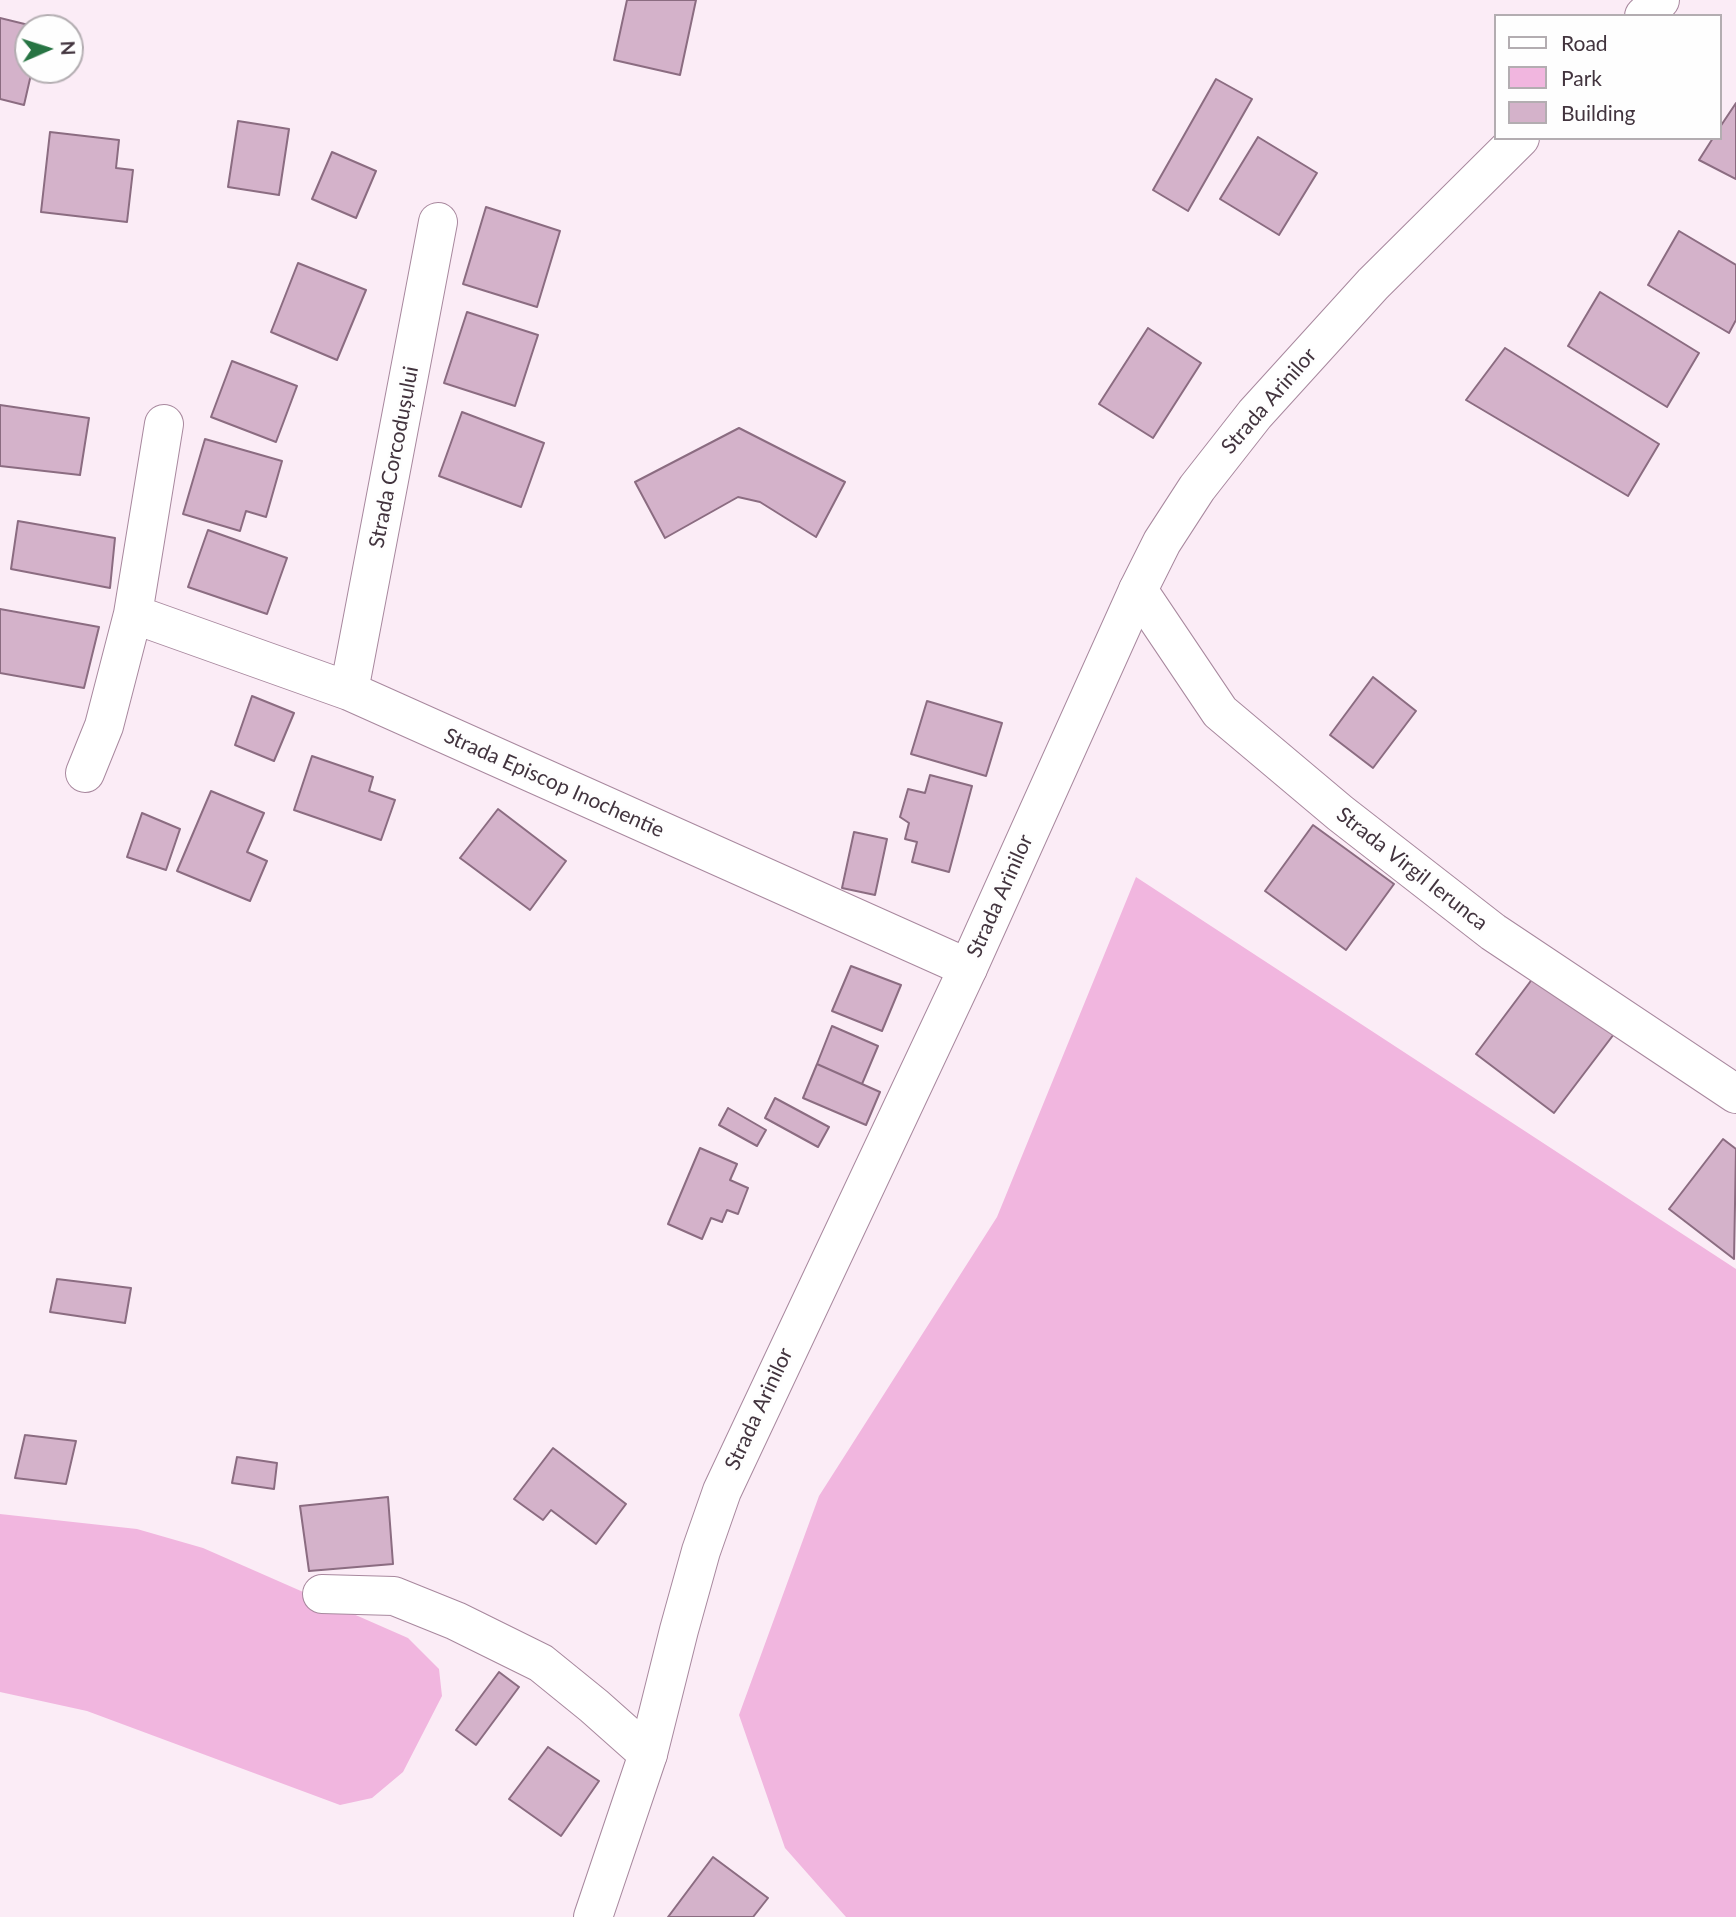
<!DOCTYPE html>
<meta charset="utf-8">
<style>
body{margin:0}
#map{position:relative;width:1736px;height:1917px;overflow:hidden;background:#fbecf6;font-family:Lato,sans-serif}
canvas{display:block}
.legend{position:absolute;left:1494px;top:14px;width:228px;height:126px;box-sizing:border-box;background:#fefefe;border:2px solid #b3adb1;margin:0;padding:9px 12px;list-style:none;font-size:21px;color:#42343e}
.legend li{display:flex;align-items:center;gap:14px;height:35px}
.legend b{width:35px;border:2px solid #b3adb1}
.north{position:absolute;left:14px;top:14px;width:70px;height:70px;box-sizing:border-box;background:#fefefe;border:2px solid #b3adb1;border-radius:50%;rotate:87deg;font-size:19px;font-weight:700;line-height:28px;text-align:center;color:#42343e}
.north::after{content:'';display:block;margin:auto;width:24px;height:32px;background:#277443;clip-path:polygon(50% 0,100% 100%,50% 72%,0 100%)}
</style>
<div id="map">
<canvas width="1736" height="1917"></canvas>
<ul class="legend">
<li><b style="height:9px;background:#fff"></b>Road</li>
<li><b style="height:19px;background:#f1b6df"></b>Park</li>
<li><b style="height:19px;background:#d4b2ca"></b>Building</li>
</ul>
<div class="north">N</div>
</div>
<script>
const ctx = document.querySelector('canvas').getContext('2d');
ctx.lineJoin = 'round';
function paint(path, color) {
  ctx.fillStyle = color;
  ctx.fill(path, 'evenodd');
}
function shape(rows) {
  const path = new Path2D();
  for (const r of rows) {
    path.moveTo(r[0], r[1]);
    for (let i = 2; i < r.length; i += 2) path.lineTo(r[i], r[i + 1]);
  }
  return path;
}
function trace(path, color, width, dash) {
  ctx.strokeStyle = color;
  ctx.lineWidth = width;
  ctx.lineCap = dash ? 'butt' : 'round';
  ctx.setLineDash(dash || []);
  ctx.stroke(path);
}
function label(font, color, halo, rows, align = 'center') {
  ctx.font = font + ' Lato,sans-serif';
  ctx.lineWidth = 6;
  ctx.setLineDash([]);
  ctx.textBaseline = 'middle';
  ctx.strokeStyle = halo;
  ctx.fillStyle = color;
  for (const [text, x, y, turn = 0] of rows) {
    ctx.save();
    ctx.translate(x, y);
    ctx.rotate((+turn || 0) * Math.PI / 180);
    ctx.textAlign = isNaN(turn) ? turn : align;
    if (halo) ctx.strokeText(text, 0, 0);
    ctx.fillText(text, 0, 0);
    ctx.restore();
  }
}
const green = shape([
 [1136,877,1736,1269,1736,1917,846,1917,785,1848,739,1715,819,1496,997,1217],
 [0,1514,137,1529,203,1548,408,1638,439,1669,442,1696,403,1772,372,1798,340,1805,87,1711,0,1692]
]);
const building = shape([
 [627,0,696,0,680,75,614,60,627,0],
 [0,18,41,28,28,28,28,70,32,70,24,105,0,99,0,18],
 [1216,79,1252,99,1188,211,1153,190,1216,79],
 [1736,103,1736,179,1699,160,1713,138,1720,138,1720,127,1736,103],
 [238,121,289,129,279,195,228,187,238,121],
 [50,132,119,140,116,168,133,170,127,222,41,212,50,132],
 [1258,137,1317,173,1279,235,1220,199,1258,137],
 [332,152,376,171,356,218,312,199,332,152],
 [486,207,560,231,537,307,463,284,486,207],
 [1679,231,1736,265,1736,320,1729,333,1648,285,1679,231],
 [298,263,366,290,337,360,271,332,298,263],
 [1600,292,1699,353,1667,407,1568,346,1600,292],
 [467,312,538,335,515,406,444,383,467,312],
 [1148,328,1201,363,1153,438,1099,404,1148,328],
 [1505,348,1659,444,1628,496,1466,400,1505,348],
 [232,361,297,386,276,442,211,417,232,361],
 [0,405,89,418,80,475,0,466,0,405],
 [462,412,544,443,521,507,439,476,462,412],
 [739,428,845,482,816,537,760,502,738,497,665,538,635,482,739,428],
 [205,439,282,461,266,517,246,511,240,531,183,514,205,439],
 [18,521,115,538,110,588,11,569,18,521],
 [208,530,287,558,267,614,188,587,208,530],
 [0,609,99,627,84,688,0,673,0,609],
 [1373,677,1416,711,1373,768,1330,735,1373,677],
 [252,696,294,713,274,761,235,745,252,696],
 [927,701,1002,723,986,776,911,754,927,701],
 [312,756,373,777,369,791,395,800,381,840,294,810,312,756],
 [930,775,972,786,949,872,912,862,917,842,905,839,909,823,900,817,908,789,925,793,930,775],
 [211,791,264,813,247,852,267,861,250,901,177,871,211,791],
 [498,809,566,861,530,910,460,858,498,809],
 [142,813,180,829,166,870,127,857,142,813],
 [1313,825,1394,884,1346,950,1265,891,1313,825],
 [854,832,887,839,875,895,842,888,854,832],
 [851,966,901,985,882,1031,832,1011,851,966],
 [1536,974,1614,1034,1554,1113,1476,1054,1536,974],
 [832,1026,878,1046,862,1084,817,1064,832,1026],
 [817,1064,880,1092,866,1125,803,1098,817,1064],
 [775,1098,829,1127,818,1147,765,1118,775,1098],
 [728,1108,766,1130,757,1146,719,1125,728,1108],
 [1723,1139,1736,1149,1734,1259,1669,1209,1723,1139],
 [700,1148,737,1164,730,1180,748,1188,738,1214,727,1210,722,1222,711,1218,702,1239,668,1224,700,1148],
 [57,1279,131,1288,125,1323,50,1312,57,1279],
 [25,1435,76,1441,66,1484,15,1478,25,1435],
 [553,1448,626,1504,596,1544,551,1510,543,1520,514,1499,553,1448],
 [237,1457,277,1463,274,1489,232,1483,237,1457],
 [388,1497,393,1564,309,1571,300,1506,388,1497],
 [499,1672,519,1687,476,1745,456,1730,499,1672],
 [548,1747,599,1781,561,1836,509,1799,548,1747],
 [713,1857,768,1898,753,1917,668,1917,713,1857]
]);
const minor = shape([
 [164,424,133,614,349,691,968,968],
 [1138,590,1220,712,1340,813,1493,932,1736,1094],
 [349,691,438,222],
 [85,773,104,726,133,614],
 [322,1594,394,1596,456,1621,541,1663,594,1706,648,1754]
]);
const tertiary = shape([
 [1644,16,1660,0],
 [593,1917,648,1754,679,1630,701,1551,722,1491,968,968,1138,590,1162,542,1197,488,1255,414,1373,284,1520,138]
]);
const streetNames = [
 ["Strada Arinilor",1269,401,-49],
 ["Strada Corcodușului",394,457,-79],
 ["Strada Episcop Inochentie",554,783,24],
 ["Strada Virgil Ierunca",1412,869,38],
 ["Strada Arinilor",1000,896,-66],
 ["Strada Arinilor",759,1409,-65]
];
paint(green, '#f1b6df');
paint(building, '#d4b2ca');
trace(building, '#8b6c81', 2);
trace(minor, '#a8889e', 40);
trace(tertiary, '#a8889e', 40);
trace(minor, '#fff', 38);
trace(tertiary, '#fff', 38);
label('21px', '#42343e', '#fefefe', streetNames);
</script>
